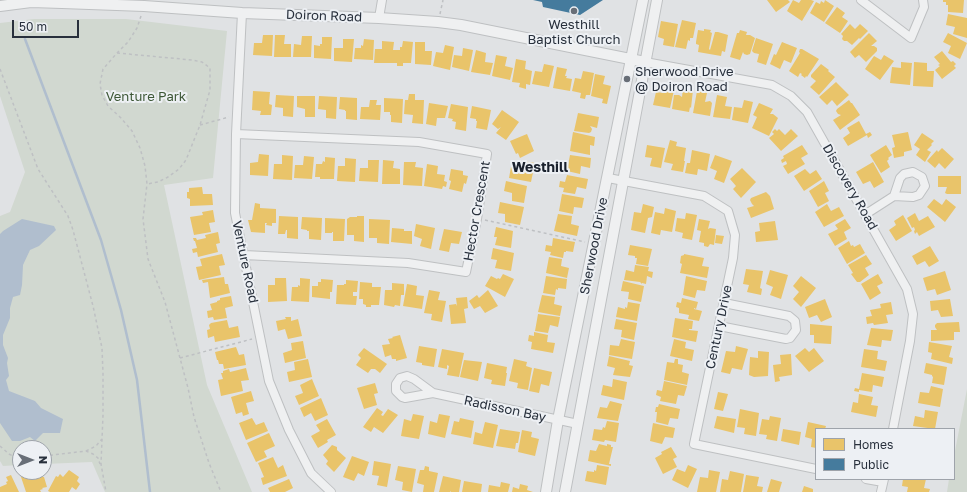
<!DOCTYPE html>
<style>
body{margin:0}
#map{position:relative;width:967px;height:492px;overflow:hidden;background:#e0e2e4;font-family:"Golos Text",sans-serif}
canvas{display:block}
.legend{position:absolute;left:815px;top:428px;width:140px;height:52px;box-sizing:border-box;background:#edf0f4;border:1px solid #9ea3aa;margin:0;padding:5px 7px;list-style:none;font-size:12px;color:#28303c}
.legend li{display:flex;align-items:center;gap:8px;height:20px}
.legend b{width:20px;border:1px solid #9ea3aa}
.north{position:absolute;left:12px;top:440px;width:40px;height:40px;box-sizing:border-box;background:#edf0f4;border:1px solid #9ea3aa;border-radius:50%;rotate:90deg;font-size:11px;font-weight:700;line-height:16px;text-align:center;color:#28303c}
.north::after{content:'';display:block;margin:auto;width:14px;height:18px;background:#686e77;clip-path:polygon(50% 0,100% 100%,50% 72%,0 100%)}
.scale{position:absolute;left:12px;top:20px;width:67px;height:18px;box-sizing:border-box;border:2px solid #28303c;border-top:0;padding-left:5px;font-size:12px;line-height:14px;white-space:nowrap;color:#28303c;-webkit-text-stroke:3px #edf0f4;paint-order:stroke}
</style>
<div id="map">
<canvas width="967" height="492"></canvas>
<ul class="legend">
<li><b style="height:11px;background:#e9c46a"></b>Homes</li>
<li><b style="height:11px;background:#457b9d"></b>Public</li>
</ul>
<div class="north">N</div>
<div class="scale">50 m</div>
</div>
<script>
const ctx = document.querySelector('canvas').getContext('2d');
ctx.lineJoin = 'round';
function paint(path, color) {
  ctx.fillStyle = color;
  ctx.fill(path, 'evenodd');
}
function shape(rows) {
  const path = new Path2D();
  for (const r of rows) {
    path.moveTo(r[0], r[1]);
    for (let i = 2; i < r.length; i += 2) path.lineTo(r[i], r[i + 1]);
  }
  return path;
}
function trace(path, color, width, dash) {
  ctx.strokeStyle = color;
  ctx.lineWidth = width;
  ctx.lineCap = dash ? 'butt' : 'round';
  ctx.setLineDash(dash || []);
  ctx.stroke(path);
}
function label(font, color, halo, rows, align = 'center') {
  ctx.font = font + ' "Golos Text",sans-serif';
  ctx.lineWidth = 4;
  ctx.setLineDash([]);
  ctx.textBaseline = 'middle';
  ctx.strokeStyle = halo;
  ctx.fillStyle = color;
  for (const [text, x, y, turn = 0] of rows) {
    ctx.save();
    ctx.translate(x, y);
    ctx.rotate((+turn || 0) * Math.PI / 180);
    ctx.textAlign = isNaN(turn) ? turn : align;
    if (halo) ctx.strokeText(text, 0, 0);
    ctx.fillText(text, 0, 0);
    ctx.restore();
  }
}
const green = shape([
 [34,19,126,19,227,31,213,178,164,185,207,385,252,492,105,492,92,462,44,464,44,448,20,448,20,465,3,466,0,461,0,216,10,212,25,172,0,96,0,23],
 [967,389,967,492,947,492,949,479,954,479,954,456]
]);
const water = shape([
 [22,219,54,226,56,230,39,246,30,250,23,265,22,285,20,295,13,297,10,308,10,318,3,335,3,345,8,358,7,363,9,376,6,380,9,391,35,401,41,408,63,419,60,433,43,433,35,441,30,437,20,441,12,441,0,423,0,234,3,231]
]);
const homes = shape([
 [767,0,788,0,790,2,776,12],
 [793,0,799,3,801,0,811,0,814,1,802,21,787,11],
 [825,0,834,6,824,22,810,13,816,2,820,4,821,1,824,3],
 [943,0,964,0,963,13,948,12,948,5,946,5,946,2,943,2],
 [837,7,845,13,842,17,848,21,840,33,825,23],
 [948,14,967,18,967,38,953,34,955,27,946,25],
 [682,20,696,23,693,38,690,38,690,41,688,40,686,49,675,47],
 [661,21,678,24,674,47,663,45,664,39,658,37],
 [850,24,855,29,860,24,868,31,860,39,859,38,852,45,847,41,844,41,842,39,843,36,841,34],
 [704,29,711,30,710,32,712,33,709,49,710,50,712,43,715,32,718,32,728,35,725,52,722,51,721,56,698,52,699,45,696,44,696,42,698,30,704,31],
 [740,30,747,32,746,35,750,35,755,38,750,54,747,55,744,54,743,52,740,60,730,57,737,33,739,33],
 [869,33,877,41,871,46,874,46,877,48,877,51,866,62,859,55,855,58,850,52],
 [948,33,967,43,960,59,948,53,951,46,943,42],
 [263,35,273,35,272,56,253,55,254,43,262,43],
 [275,35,285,35,284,44,291,44,291,57,274,57],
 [302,36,312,36,311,57,293,57,294,44,301,45],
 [322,37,332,37,331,59,314,58,314,45,320,46,320,44,322,44],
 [756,38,773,44,766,65,757,62,759,54,754,53,752,51],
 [343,39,354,39,352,62,334,61,334,48,343,48],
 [364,39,374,40,373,60,354,59,355,48,361,48,361,45,363,46],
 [382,41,394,42,393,50,400,50,400,47,402,47,403,41,413,42,411,63,403,63,403,66,397,66,397,63,374,63,375,49,382,49],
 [415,42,425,42,425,51,432,51,431,65,415,64],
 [782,42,797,48,791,63,784,60,780,69,770,64,774,54,776,55],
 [445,45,454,47,450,70,433,66,436,52,443,53],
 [463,48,473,50,469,71,452,67,454,55,462,56],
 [800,49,802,49,819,59,807,77,806,76,805,78,801,75,802,74,800,73,798,77,789,71,800,53,799,52],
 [476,50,486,53,485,62,493,63,490,75,471,72],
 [942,51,951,62,953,61,956,64,954,66,956,68,942,79,935,70,940,66,938,65,940,64,934,57],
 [496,55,507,57,505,66,513,68,510,80,492,76],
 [884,55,894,61,880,80,865,69,874,56,881,60],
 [516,59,526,61,525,69,532,71,530,85,526,84,526,89,519,87,520,83,512,82],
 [901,62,912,63,910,85,890,83,892,67,901,68],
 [914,62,927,63,927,71,934,71,933,87,913,86],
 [544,64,554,66,549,87,532,84,535,71,542,72],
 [821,64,829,70,828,71,835,77,819,95,810,87,816,81,811,77,811,75],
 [557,67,567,69,565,76,567,76,566,78,572,79,570,91,553,88],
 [583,71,594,73,590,95,586,95,585,99,580,98,581,93,572,91,575,78,581,79],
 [595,74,605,76,603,84,611,86,607,104,602,103,603,99,591,96],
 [836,82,849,95,837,106,832,100,827,105,819,97],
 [665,84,675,86,670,108,653,105,656,92,663,93],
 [683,88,693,90,691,108,690,107,689,112,672,109,674,95,679,95,682,97],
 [253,91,270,92,269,104,272,105,271,115,260,115,261,111,252,110],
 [697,91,707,93,705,102,710,101,712,103,710,116,693,113],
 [409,94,415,94,415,100,424,100,423,124,412,123,413,115,404,114,405,100,408,100],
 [276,95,294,96,293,117,283,116,283,108,275,107],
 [717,95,727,97,725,106,732,107,730,119,713,117],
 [297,96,315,96,315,117,305,117,305,109,297,107],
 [319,96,337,97,336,119,326,118,326,110,318,109],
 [340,97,357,98,357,120,346,119,346,111,345,111,345,110,339,109],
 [384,98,403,99,402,123,391,122,391,115,390,115,390,112,384,112],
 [370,100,377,100,376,105,381,105,380,120,360,119,361,107,369,107],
 [744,100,753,102,748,123,732,120,734,107,742,108],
 [849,100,851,103,852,103,860,115,840,130,833,120,841,115,838,114,836,111,837,109],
 [429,103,448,106,445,118,437,118,436,126,426,124],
 [759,103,773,109,770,114,773,114,778,118,769,136,752,128,757,117,753,115],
 [451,104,468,107,466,131,455,129,456,122,452,121,453,119,448,118],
 [472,106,491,110,487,130,476,128,477,121,476,121,476,119,470,118],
 [502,110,519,122,506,140,496,133,501,127,498,129,492,124],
 [578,113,599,117,597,128,590,126,592,129,591,132,589,133,574,131],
 [859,121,866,134,870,132,872,135,868,138,867,135,848,146,843,138,850,133,847,128],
 [775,129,777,131,779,129,785,135,791,129,798,136,781,151,769,138,774,134,772,132],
 [573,132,595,137,594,146,590,145,590,155,570,151],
 [908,132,912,150,904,152,904,156,894,158,892,148,895,147,892,135],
 [922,133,934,141,931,144,932,145,927,150,931,152,925,162,916,155,920,149,914,145],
 [527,134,534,151,520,158,518,153,516,154,510,141],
 [670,140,677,142,676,146,686,148,684,161,685,161,683,172,671,170,673,164,664,162],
 [647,145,665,148,661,168,650,166,652,158,645,157],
 [802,145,808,154,801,158,805,164,788,174,783,166,787,164,786,161,782,163,781,160,784,158,783,156],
 [886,145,892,155,888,158,889,159,887,161,890,167,881,173,870,155],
 [942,148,954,159,945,169,939,163,935,168,927,161,937,150,938,152],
 [692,150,710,154,707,171,698,169,697,175,685,173,687,163,690,163],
 [259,154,269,155,268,176,250,175,250,163,258,162],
 [282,155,293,156,292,180,273,179,274,164,282,164],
 [570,155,591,158,590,168,581,166,580,174,567,171],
 [715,155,732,161,724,183,714,179,717,171,710,168],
 [304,156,314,157,312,179,294,178,295,165,303,165],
 [325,157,335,158,334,179,320,179,320,177,315,177,316,164,322,164,323,161,325,162],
 [345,158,356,159,355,182,337,181,338,166,345,166],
 [368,160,379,160,378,182,359,181,360,168,368,168],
 [383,160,394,161,393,168,400,169,400,184,382,184],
 [522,161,535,163,531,182,509,178,511,167,521,168],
 [404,162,416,162,415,167,423,168,422,186,403,185],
 [873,162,884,182,874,188,870,181,863,184,856,172],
 [427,164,438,166,437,174,445,175,444,181,447,182,446,187,443,186,442,189,424,186],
 [742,168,756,182,741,198,733,189,736,186,730,179],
 [451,169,463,171,463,175,468,176,466,184,464,183,462,192,449,189,451,181,449,180],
 [805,169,810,174,816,170,822,179,804,191,794,176],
 [567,175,588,179,586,189,577,187,575,194,563,192,564,188,559,187,560,181,565,182],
 [938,176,961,176,961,194,947,194,945,193,947,187,938,187],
 [506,181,527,186,524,203,512,201,512,193,504,191],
 [824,181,829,191,825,193,829,201,818,207,809,191],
 [202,187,203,194,212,194,213,205,190,206,190,199,187,198,187,192,189,192,189,188],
 [766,192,770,196,774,209,751,218,747,208,754,206,752,204,750,200,751,198],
 [562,194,584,198,582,208,574,207,573,214,559,211],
 [934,199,942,205,946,199,956,207,945,222,927,207],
 [500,202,524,207,520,225,505,222,505,214,498,213],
 [255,203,260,204,260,208,276,209,276,223,272,223,272,226,266,225,267,223,265,223,265,233,251,232,248,220,252,220],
 [643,204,654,207,652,217,648,218,645,233,631,230,634,212,641,213],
 [827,204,831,211,839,207,844,216,824,227,815,212],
 [665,208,676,211,672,232,661,230,660,235,651,233,655,212,664,214],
 [213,210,215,222,209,223,211,232,194,235,190,217,203,215,202,212],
 [686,213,697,215,692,240,682,238,683,233,675,231,677,218,685,219],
 [915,213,919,221,928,216,935,227,919,236,917,232,915,234,914,231,915,230,914,227,912,228,907,218],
 [558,214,572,216,571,224,579,226,577,236,554,231],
 [903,215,912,231,896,241,889,230,896,225,894,221],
 [279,216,298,217,298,239,287,238,287,230,286,230,285,234,278,234],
 [357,216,364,216,364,242,354,241,354,235,347,235,347,219,350,217,357,217],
 [302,217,322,218,321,240,309,239,309,231,307,231,307,230,301,229],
 [325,218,345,219,344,241,333,241,333,232,332,232,332,233,325,233],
 [369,219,390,220,389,244,377,243,377,238,369,238],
 [699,219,710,221,708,229,710,228,716,229,714,245,710,244,708,247,704,246,704,243,699,242,701,231,697,230],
 [845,219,851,228,844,232,847,239,835,246,828,234,838,229,835,225],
 [775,221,778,240,756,242,755,232,760,231,759,223],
 [416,224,435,228,431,249,420,246,422,239,414,236],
 [496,227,513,231,511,248,495,245,497,237,494,237],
 [392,228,404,229,404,231,412,231,412,244,391,242],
 [444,229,462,232,459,244,451,243,449,252,439,250],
 [218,232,220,243,216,244,218,252,198,257,197,252,193,253,192,249,197,248,195,241,194,241,193,238,196,238,197,240,206,238,205,235],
 [716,235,724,236,722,244,715,243],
 [553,238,575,242,573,252,566,251,566,252,564,252,563,258,550,255,551,252,545,251,546,245,552,246],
 [849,241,851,246,853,245,854,247,860,244,865,253,847,264,838,248],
 [630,245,652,249,648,266,636,264,637,258,635,258,635,256,628,255],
 [930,246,939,261,929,267,925,261,917,265,912,256],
 [493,248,514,253,511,271,495,268,497,260,491,259],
 [222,254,225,265,219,266,221,275,199,280,196,267,202,266,200,259],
 [684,254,704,258,702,266,709,267,707,278,680,273,682,264,680,263,681,256,684,255],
 [866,255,872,264,865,268,869,275,860,282,857,282,851,274,853,273,848,265],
 [549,257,562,259,561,266,569,268,567,278,546,273],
 [635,265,649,267,648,271,653,272,652,278,647,276,646,284,642,283,642,284,640,282,624,280,626,270,634,272],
 [746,269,763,271,760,288,762,289,761,295,747,292,749,285,743,284],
 [770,270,788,275,781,299,770,295,773,287,766,284],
 [945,271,951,290,937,295,935,289,927,291,923,278],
 [503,274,514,279,505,297,485,286,491,276,497,279,498,278,500,279],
 [878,274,883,283,877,286,881,293,870,300,861,284],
 [546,276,567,279,566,289,558,288,558,290,556,289,555,295,543,293],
 [686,276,707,281,705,291,697,290,695,298,683,295],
 [801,276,816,288,801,307,793,299,799,292,793,286],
 [224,277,225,284,228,284,230,293,210,298,208,282,203,283,202,280],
 [275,278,286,278,287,301,268,302,268,285,275,285],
 [300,278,310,279,309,302,291,301,292,287,298,287,298,285,300,286],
 [321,279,333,280,332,292,330,292,330,299,312,297,312,286,318,286,318,282,321,282],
 [346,280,358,281,357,292,353,292,353,296,357,296,356,305,336,304,337,285,344,285,344,284,346,284],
 [623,281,644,286,641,302,628,299,629,292,621,291],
 [360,282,372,283,372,287,381,287,379,305,371,305,371,307,366,307,366,305,363,304,363,299,359,299],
 [392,283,404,284,404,295,401,295,400,306,395,305,394,307,384,305,385,290,392,290],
 [407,284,417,286,416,295,424,296,422,309,403,306],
 [429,290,440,292,438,300,446,301,442,322,431,320,432,314,424,313],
 [488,290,498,306,485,313,480,306,474,309,469,301,477,295,479,298],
 [542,295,555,297,554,304,562,306,560,316,538,312],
 [231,296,233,306,225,308,227,318,214,320,213,317,208,318,207,311,212,310,210,304,217,302,217,301,220,300,220,298],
 [467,297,468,308,464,309,466,323,451,324,449,305,456,304,457,306,456,298],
 [682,298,698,302,696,309,694,308,694,309,702,311,699,321,688,319,689,315,679,313,679,308,676,307,677,302,681,303],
 [825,299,832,317,821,322,817,315,809,318,805,307],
 [950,299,953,316,941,317,938,310,931,311,930,301],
 [628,302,640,304,637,321,616,317,618,307,625,309,625,307,627,308],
 [891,302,893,314,886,315,888,323,874,325,873,323,867,324,866,317,872,316,870,310,881,308,880,304],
 [538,314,560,317,558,327,550,325,548,333,535,331],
 [285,317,291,317,291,321,298,319,302,336,288,339,285,329,278,331,276,321,286,319],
 [675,318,693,321,692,329,689,329,689,330,698,331,696,342,672,337],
 [616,319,637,323,634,340,621,337,622,330,614,329],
 [227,320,229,328,238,326,240,337,215,342,214,336,208,338,207,330,210,329,209,325,211,323],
 [959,322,960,332,954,332,954,340,931,341,931,330,937,330,935,327,935,325,937,323],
 [810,324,832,326,831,344,814,343,814,335,810,335],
 [871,328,893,330,891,341,882,340,881,347,867,345],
 [534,332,548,335,547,342,555,343,553,353,531,349,532,342,528,341,529,335,534,336],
 [400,335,407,358,396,361,396,359,392,359,391,355,385,357,382,345,390,344,388,339,393,338,392,337],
 [621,339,635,342,632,359,609,355,610,345,619,346],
 [674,339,686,342,685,348,694,350,692,361,670,356],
 [303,341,306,358,285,363,283,353,292,350,291,343],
 [929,342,952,346,949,357,953,358,952,364,931,359,932,353,928,352],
 [419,346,437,349,434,367,422,365,422,363,416,362],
 [736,346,748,349,742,370,732,368,730,374,721,372,726,351,735,352],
 [236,347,239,355,244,354,246,365,224,369,223,364,219,364,218,360,217,360,215,352],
 [364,348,387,364,380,373,375,369,371,369,368,373,356,365,361,358,358,355],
 [805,348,809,352,814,348,824,361,809,372,795,356],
 [442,349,464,353,459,377,447,375,449,366,447,365,447,369,438,367],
 [864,349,878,351,877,359,887,361,885,371,861,367],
 [758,351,769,352,768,376,754,377,749,375,750,357,758,358],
 [791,354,792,375,779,377,780,381,775,382,773,365,781,364,780,355],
 [609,356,630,361,629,365,633,366,630,377,613,375,615,368,607,366],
 [308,359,312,377,289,382,287,372,295,370,294,362],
 [514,359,527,362,526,366,532,368,528,390,517,388,518,383,509,381],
 [675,359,678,359,678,364,683,365,682,372,689,374,687,385,664,380,667,362,674,363],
 [464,360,482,362,478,381,460,377],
 [487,363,507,367,506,373,507,373,505,386,491,384,492,380,484,378],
 [926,363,947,367,944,385,932,383,933,377,932,376,932,375,924,373],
 [246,368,249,380,241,381,243,391,221,396,218,380,223,379,221,373,223,373,223,371,229,369,230,372],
 [534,368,552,372,549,386,541,384,539,393,529,391],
 [862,373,884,377,882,387,873,385,872,392,859,390,859,392,854,391,855,388,859,389],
 [312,379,319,396,299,405,295,396,303,393,300,385],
 [613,379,627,382,624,400,601,395,603,385,612,387],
 [664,381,687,386,684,396,678,395,676,404,660,401,661,397,656,395,657,390,662,391],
 [375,383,378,393,374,394,377,405,364,409,357,388],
 [931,386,943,389,940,407,918,403,920,392,929,393],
 [251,391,254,401,246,403,249,414,243,416,242,412,236,414,231,397],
 [718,392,728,394,723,411,714,409],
 [859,394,873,397,871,405,878,406,876,417,851,412,853,402,858,403],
 [321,398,328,415,315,421,311,413,304,417,300,408],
 [610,401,622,404,618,421,597,418,600,407,607,408],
 [659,404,680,409,678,419,670,418,668,425,656,422,657,412,655,412,656,407,658,407],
 [377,408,383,412,381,415,383,416,388,409,398,415,383,433,374,427,371,432,363,427],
 [740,409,759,413,756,436,744,434,745,428,737,427],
 [925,410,938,412,935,429,913,426,915,416,924,418],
 [413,414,424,416,419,439,401,436,404,419,411,421],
 [439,414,450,416,445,438,428,434,430,421,437,423],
 [717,416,736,419,734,433,714,428],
 [770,416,781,418,777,441,766,439,767,435,759,434,762,419,769,420],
 [252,418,256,425,264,422,268,431,246,440,239,423],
 [460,418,474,421,471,438,451,434,454,421,459,422],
 [327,419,336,435,327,440,328,442,318,448,311,436,320,431,316,425],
 [607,421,619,423,616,442,605,440,604,442,592,440,594,429,602,430,603,427,605,428],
 [485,422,498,425,493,448,473,444,475,432,482,434],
 [808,422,826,426,825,429,816,429,816,448,811,447,812,439,805,437],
 [653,423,675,428,673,438,665,437,662,444,650,441],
 [500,429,520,432,518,443,516,443,515,449,496,446],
 [783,429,801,432,799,445,781,441],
 [522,430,532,432,531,437,539,439,535,456,518,452],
 [269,433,275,446,264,451,267,457,256,462,247,443],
 [599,444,607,446,607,444,611,445,611,447,613,447,609,464,611,464,611,466,588,461,590,450,596,451],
 [332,445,337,447,337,450,346,458,334,472,326,464,328,461,323,455],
 [671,447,677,457,673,459,677,467,663,474,655,458,662,454,661,452],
 [352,456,369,462,364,476,358,473,354,481,343,477],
 [273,457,278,468,283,465,287,476,263,485,261,478,264,477,258,463],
 [374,461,391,464,387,487,377,485,379,476,372,475],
 [597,465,609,467,606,485,585,481,587,471,594,472,594,470,596,471],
 [688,465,697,469,688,488,672,480,677,469,685,472],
 [398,466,416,469,412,492,402,490,403,482,395,480],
 [425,466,429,467,429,471,438,473,434,492,423,492,424,485,417,483,420,470,424,470],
 [69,470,79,477,77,481,80,484,76,490,72,487,69,492,50,492,48,491,56,476,58,477,60,474,63,477],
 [709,470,720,472,716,492,697,492,700,477,708,478],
 [730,471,744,474,741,492,720,492,722,479,728,480],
 [26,472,41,472,43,477,44,477,47,487,42,488,43,489,40,490,41,492,26,492,20,474],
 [11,475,19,492,0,492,0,487,7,484,6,482,8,481,6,477],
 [746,475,759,477,757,486,763,487,762,492,743,492],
 [443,476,461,480,459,492,451,492,450,491,450,492,439,492],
 [289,479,293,488,285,492,270,492,268,488],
 [771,479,782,482,779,492,767,492],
 [903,479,926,479,924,488,930,489,929,492,907,492,908,487,902,486],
 [464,481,482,484,481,492,462,492],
 [501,482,510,484,508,492,488,492,489,485,500,487],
 [520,484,528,486,527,490,533,492,512,492,513,487,519,489],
 [804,486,813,489,813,492,802,492]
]);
const public = shape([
 [533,0,603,0,580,15,543,7,542,2]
]);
const stream = shape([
 [25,39,101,240,121,310,137,380,150,492]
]);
const path = shape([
 [440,14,443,0],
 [141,16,137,28,128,42,117,53,103,69,100,84,102,95,108,106,121,118,132,131,140,148,145,166,147,184,143,219,148,259,165,302,188,388,194,417,209,463,221,492],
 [117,53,192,60,202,62,210,68,210,90,200,125,186,160,179,169,168,177,158,182,147,184],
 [0,69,38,169,68,216,73,230,93,306,102,348,103,373,103,415,101,464,106,492],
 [200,125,229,117],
 [485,220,585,242],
 [180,358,252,339],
 [0,446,9,454,15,457,20,457],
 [86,451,96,446,102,439],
 [44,456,86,451,93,454,98,458,100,464]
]);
const minor = shape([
 [861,0,911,38,924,7,923,0],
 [242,13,236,134,235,213,269,381,289,430,311,473,331,492],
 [379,18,382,0],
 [645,62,772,85,791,96,807,112,907,289,913,314,910,341,893,429],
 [236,134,419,142,487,154,477,219,466,272,408,263,244,255],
 [608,178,704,196,728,211,735,235,733,258,694,444,816,469],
 [866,214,894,196,900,178,904,174,913,172,922,177,925,186,919,195,913,197,894,196],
 [719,326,786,339,790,338,796,330,795,321,789,316,724,303],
 [433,393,414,379,407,376,400,378,396,384,396,391,402,397,405,398,433,393,578,424],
 [866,479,883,482],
 [881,492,884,479]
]);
const tertiary = shape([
 [0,6,31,2,62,3,144,6,242,13,379,18,438,22,461,25,645,62],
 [546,492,558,420,643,0],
 [565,492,657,0]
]);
const markers = [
 [574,11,4,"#686e77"],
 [627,79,4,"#686e77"]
];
const streetNames = [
 ["Doiron Road",324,16,2],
 ["Discovery Road",850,187,60],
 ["Hector Crescent",477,211,-80],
 ["Sherwood Drive",594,246,-79],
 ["Venture Road",245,262,78],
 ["Century Drive",719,327,-78],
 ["Radisson Bay",505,409,12]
];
const poiNames = [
 ["Westhill",574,25],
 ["Baptist Church",574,40],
 ["Sherwood Drive",635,72,"left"],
 ["@ Doiron Road",635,87,"left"]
];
const parkNames = [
 ["Venture Park",146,97]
];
const neighbourhoodNames = [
 ["Westhill",540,168]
];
paint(green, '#d1d8d0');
paint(water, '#b0bece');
paint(homes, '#e9c46a');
paint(public, '#457b9d');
trace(stream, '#b0bece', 2.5);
trace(minor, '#bec0c2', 10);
trace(tertiary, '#bec0c2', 12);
trace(path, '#bec0c3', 1.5, [3, 3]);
trace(minor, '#eff0f1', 8);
trace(tertiary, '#eff0f1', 10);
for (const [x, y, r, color] of markers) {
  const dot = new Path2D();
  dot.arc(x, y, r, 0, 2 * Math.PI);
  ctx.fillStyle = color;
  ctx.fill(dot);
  trace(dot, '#edf0f4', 1.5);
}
label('13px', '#28303c', '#edf0f4', streetNames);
label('13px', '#28303c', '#edf0f4', poiNames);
label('13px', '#3d5736', '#edf0f4', parkNames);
label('bold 14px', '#1a212d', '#edf0f4', neighbourhoodNames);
</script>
